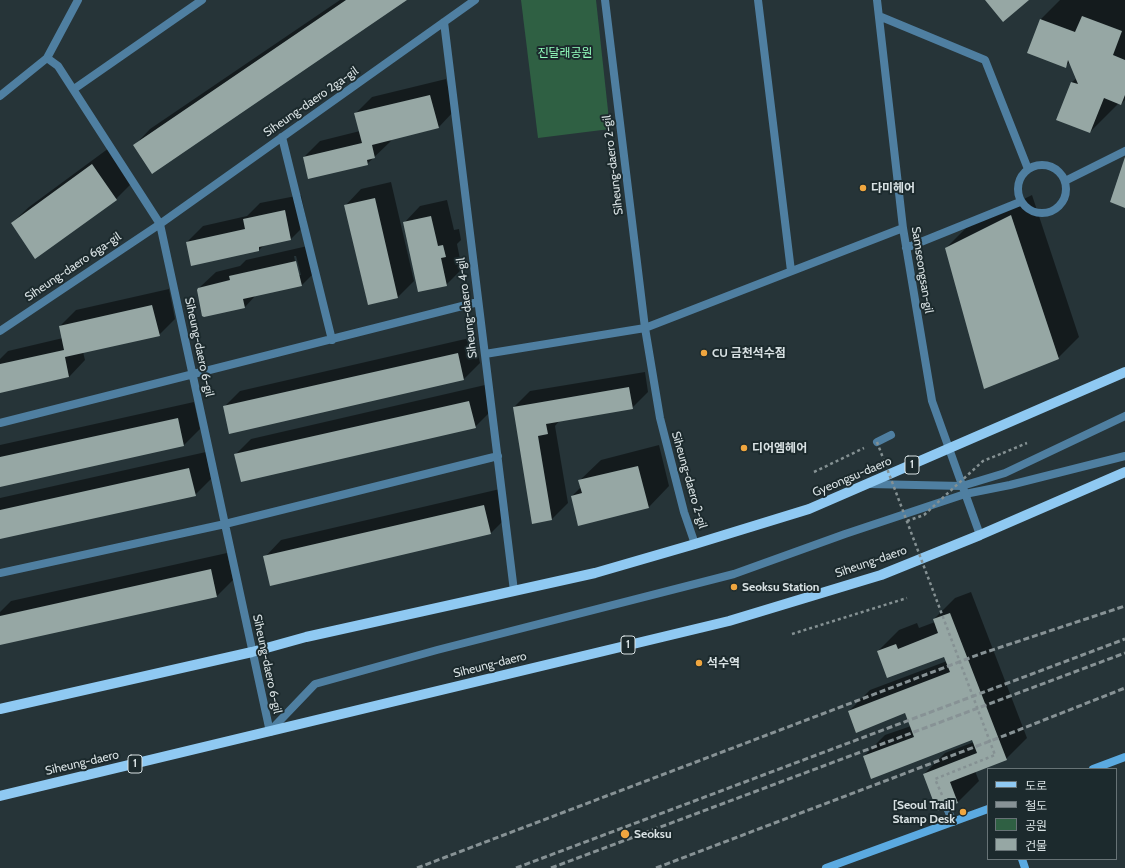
<!DOCTYPE html>
<meta charset="utf-8">
<style>
body{margin:0}
#map{position:relative;width:1125px;height:868px;overflow:hidden;background:#263438;font-family:Cabin,"Noto Sans KR",sans-serif}
canvas{display:block}
.legend{position:absolute;left:987px;top:768px;width:130px;height:92px;box-sizing:border-box;background:#1c2a2d;border:1px solid #677376;margin:0;padding:5px 7px;list-style:none;font-size:12px;color:#d8e1e3}
.legend li{display:flex;align-items:center;gap:8px;height:20px}
.legend b{width:20px;border:1px solid #677376}
</style>
<div id="map">
<canvas width="1125" height="868"></canvas>
<ul class="legend">
<li><b style="height:5px;background:#8fc9f2"></b>도로</li>
<li><b style="height:5px;background:#879295"></b>철도</li>
<li><b style="height:11px;background:#2f6043"></b>공원</li>
<li><b style="height:11px;background:#96a7a4"></b>건물</li>
</ul>
</div>
<script>
const ctx = document.querySelector('canvas').getContext('2d');
ctx.lineJoin = 'round';
function paint(path, color) {
  ctx.fillStyle = color;
  ctx.fill(path, 'evenodd');
}
function shape(rows) {
  const path = new Path2D();
  for (const r of rows) {
    if (r.length === 3) {
      path.moveTo(r[0] + r[2], r[1]);
      path.arc(r[0], r[1], r[2], 0, 2 * Math.PI);
      continue;
    }
    path.moveTo(r[0], r[1]);
    for (let i = 2; i < r.length; i += 2) path.lineTo(r[i], r[i + 1]);
  }
  return path;
}
function trace(path, color, width, dash) {
  ctx.strokeStyle = color;
  ctx.lineWidth = width;
  ctx.lineCap = dash ? 'butt' : 'round';
  ctx.setLineDash(dash || []);
  ctx.stroke(path);
}
function label(font, color, halo, rows, align = 'center') {
  ctx.font = font + ' Cabin,"Noto Sans KR",sans-serif';
  ctx.lineWidth = 4;
  ctx.setLineDash([]);
  ctx.textBaseline = 'middle';
  ctx.strokeStyle = halo;
  ctx.fillStyle = color;
  for (const [text, x, y, turn = 0] of rows) {
    ctx.save();
    ctx.translate(x, y);
    ctx.rotate((+turn || 0) * Math.PI / 180);
    ctx.textAlign = isNaN(turn) ? turn : align;
    if (halo) ctx.strokeText(text, 0, 0);
    ctx.fillText(text, 0, 0);
    ctx.restore();
  }
}
const green = shape([
 [521,0,596,0,610,129,538,138]
]);
const shadow = shape([
 [340,0,405,0,134,146,150,129],
 [1060,0,1125,0,1125,100,1121,104,1119,103,1090,132,1058,120,1072,82,1077,78,1070,62,1065,66,1029,52,1041,19],
 [446,79,454,111,438,128,390,139,391,141,367,164,304,157,320,141,360,131,356,113,372,97],
 [109,148,132,183,116,199,12,223,29,207],
 [391,182,414,281,398,297,368,304,345,206,361,189],
 [301,195,307,223,291,239,264,245,259,250,187,242,203,226,247,216,260,203],
 [1032,195,1079,337,1058,358,946,248,967,227],
 [447,200,454,230,459,229,461,240,457,244,462,269,446,285,404,223,420,206],
 [312,245,318,269,302,285,256,295,245,307,199,288,216,272,240,266,246,260],
 [294,256,296,256,301,275,298,275],
 [169,289,175,319,159,335,83,352,85,360,69,377,0,392,0,359,8,351,63,338,60,326,76,310],
 [474,337,480,363,464,379,224,407,240,391],
 [645,372,648,392,632,408,560,420,555,426,568,503,552,519,533,522,514,407,530,391],
 [485,385,491,411,475,427,235,455,251,439],
 [194,402,200,429,184,445,0,486,0,445],
 [659,445,669,486,648,508,572,496,581,487,579,481,601,460],
 [206,452,211,479,195,495,0,538,0,498],
 [500,489,507,517,491,533,265,557,281,540],
 [227,553,233,580,217,596,1,644,0,612,11,601],
 [971,592,1027,738,1006,759,975,771,979,781,958,802,938,810,924,774,945,753,974,742,973,738,864,756,885,735,911,726,905,712,849,711,870,690,947,661,944,655,878,651,899,630,917,623,919,628,935,622,934,619,955,598]
]);
const building = shape([
 [346,0,407,0,152,174,133,145],
 [985,0,1029,0,1003,22],
 [1082,16,1122,31,1113,55,1125,60,1125,95,1121,105,1104,98,1090,133,1056,120,1071,82,1078,84,1068,60,1066,68,1027,53,1040,19,1075,32],
 [430,95,439,128,372,145,375,158,367,160,368,165,308,179,303,157,362,143,354,113],
 [1125,157,1125,208,1110,202],
 [92,164,117,200,35,259,11,223],
 [375,198,398,298,368,305,344,205],
 [285,210,291,240,259,247,259,251,191,266,186,242,245,229,243,219],
 [1011,215,1059,359,984,389,945,248],
 [431,216,438,246,443,245,446,257,441,258,447,286,418,292,403,222],
 [296,261,302,286,243,299,245,308,204,317,202,316,197,290,198,288,230,280,229,276],
 [152,305,160,336,65,357,69,377,0,393,0,364,64,350,59,326],
 [458,353,464,380,229,434,223,406],
 [629,387,633,409,546,424,548,434,538,436,552,520,532,524,513,407],
 [469,401,476,428,241,482,234,454],
 [178,418,184,446,0,487,0,457],
 [638,466,649,508,578,526,571,496,582,493,578,480],
 [189,468,196,496,0,539,0,510],
 [484,505,491,534,270,586,263,556],
 [211,569,217,597,0,645,0,616],
 [950,613,1007,760,950,782,958,803,937,811,923,774,977,753,972,740,871,779,863,756,914,737,905,713,856,733,848,711,950,672,944,657,887,678,877,651,896,644,898,649,938,633,933,619]
]);
const path = shape([
 [1003,453,1027,443],
 [814,472,864,448],
 [792,634,907,598],
 [942,795,935,779,995,755]
]);
const lane = shape([
 [869,484,962,486,1005,473,1125,416],
 [270,731,315,684,437,650,734,574,845,534,965,494,1010,485,1125,456]
]);
const street = shape([
 [605,0,645,328,660,418,684,512,695,544],
 [758,0,791,271],
 [877,0,903,228,932,401,980,535],
 [879,16,985,60,1028,169],
 [444,22,514,591],
 [47,58,58,66,160,224,270,732],
 [74,89,202,0],
 [0,96,47,58,78,0],
 [282,137,332,340],
 [1042,189,24],
 [1065,181,1125,151],
 [906,248,1020,202],
 [0,331,160,224,475,0],
 [485,354,645,328,903,228],
 [0,423,478,302],
 [877,442,891,435],
 [0,573,225,524,498,456],
 [947,808,953,822]
]);
const secondary = shape([
 [1093,769,1125,757],
 [1022,859,1025,868],
 [826,868,988,809]
]);
const primary = shape([
 [0,709,252,652,306,637,595,573,695,544,809,509,1125,372],
 [0,796,729,621,881,575,980,535,1125,472]
]);
const rail = shape([
 [417,868,980,654,1125,606],
 [516,868,1125,639],
 [551,868,1125,653],
 [656,868,1006,735,1125,688]
]);
const pathBridge = shape([
 [877,442,995,755],
 [907,521,924,515,983,461,1003,453]
]);
const markers = [
 [863,188,4,"#f0a63f"],
 [704,353,4,"#f0a63f"],
 [744,448,4,"#f0a63f"],
 [734,587,4,"#f0a63f"],
 [699,663,4,"#f0a63f"],
 [963,812,4,"#f0a63f"],
 [625,834,5,"#f0a63f"]
];
const shields = [
 [912,465,14],
 [628,645,14],
 [135,764,14]
];
const shieldNames = [
 ["1",912,465],
 ["1",628,645],
 ["1",135,764]
];
const parkNames = [
 ["진달래공원",565,53]
];
const streetNames = [
 ["Siheung-daero 2ga-gil",311,102,-35],
 ["Siheung-daero 2-gil",613,165,-97],
 ["Siheung-daero 6ga-gil",73,267,-34],
 ["Samseongsan-gil",922,270,81],
 ["Siheung-daero 4-gil",467,308,-97],
 ["Siheung-daero 6-gil",199,347,78],
 ["Gyeongsu-daero",852,477,-23],
 ["Siheung-daero 2-gil",689,480,74],
 ["Siheung-daero",871,562,-19],
 ["Siheung-daero 6-gil",267,664,78],
 ["Siheung-daero",490,665,-14],
 ["Siheung-daero",82,763,-13]
];
const poiNames = [
 ["다미헤어",871,188],
 ["CU 금천석수점",712,353],
 ["디어엠헤어",752,448],
 ["Seoksu Station",742,587],
 ["석수역",707,663],
 ["[Seoul Trail]",955,805,"right"],
 ["Stamp Desk",955,819,"right"],
 ["Seoksu",634,834]
];
paint(green, '#2f6043');
paint(shadow, '#0007');
paint(building, '#96a7a4');
trace(path, '#859193', 2.5, [3, 3]);
trace(lane, '#4f7fa1', 8);
trace(street, '#4f7fa1', 8);
trace(secondary, '#5baae1', 8);
trace(primary, '#8fc9f2', 10);
trace(rail, '#879295', 3, [6, 3]);
trace(pathBridge, '#859193', 2.5, [3, 3]);
for (const [x, y, r, color] of markers) {
  const dot = new Path2D();
  dot.arc(x, y, r, 0, 2 * Math.PI);
  ctx.fillStyle = color;
  ctx.fill(dot);
  trace(dot, '#1c2a2d', 1.5);
}
for (const [x, y, w] of shields) {
  const box = new Path2D();
  box.roundRect(x - w / 2, y - 9, w, 18, 3);
  ctx.fillStyle = '#1c2a2d';
  ctx.fill(box);
  trace(box, '#d8e1e3', 1);
}
label('bold 11px', '#d8e1e3', null, shieldNames);
label('12px', '#92febd', '#1c2a2d', parkNames);
label('12px', '#d8e1e3', '#1c2a2d', streetNames);
label('bold 12px', '#d8e1e3', '#1c2a2d', poiNames, 'left');
</script>
